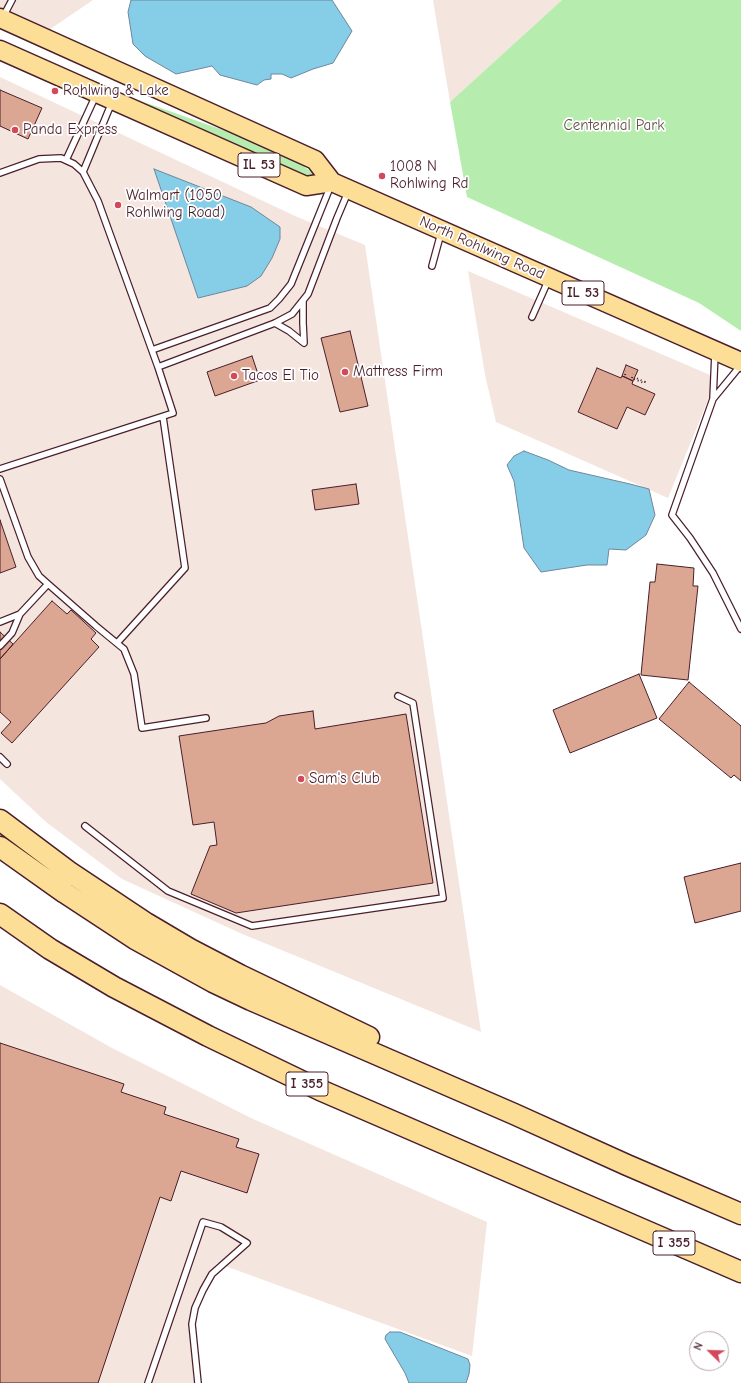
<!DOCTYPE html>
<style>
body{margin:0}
#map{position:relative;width:741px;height:1383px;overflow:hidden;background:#fff;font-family:"Comic Neue",sans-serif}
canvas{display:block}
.north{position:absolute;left:689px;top:1331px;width:40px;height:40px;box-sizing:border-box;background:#fff;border:1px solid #b7a5aa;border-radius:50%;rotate:293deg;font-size:11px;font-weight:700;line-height:16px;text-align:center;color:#4a1f2b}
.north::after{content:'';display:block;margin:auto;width:14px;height:18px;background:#d1495b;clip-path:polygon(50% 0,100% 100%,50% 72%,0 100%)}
</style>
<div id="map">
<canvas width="741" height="1383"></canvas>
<div class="north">N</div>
</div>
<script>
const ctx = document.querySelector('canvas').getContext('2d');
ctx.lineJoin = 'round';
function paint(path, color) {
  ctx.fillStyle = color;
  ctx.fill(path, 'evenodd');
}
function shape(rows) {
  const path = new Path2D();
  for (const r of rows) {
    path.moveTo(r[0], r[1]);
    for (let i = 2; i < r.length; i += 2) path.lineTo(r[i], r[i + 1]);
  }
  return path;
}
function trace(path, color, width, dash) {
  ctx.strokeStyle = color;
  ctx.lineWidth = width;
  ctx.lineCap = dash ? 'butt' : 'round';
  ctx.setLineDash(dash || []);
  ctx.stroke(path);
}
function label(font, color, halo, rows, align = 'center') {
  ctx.font = font + ' "Comic Neue",sans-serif';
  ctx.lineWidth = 3.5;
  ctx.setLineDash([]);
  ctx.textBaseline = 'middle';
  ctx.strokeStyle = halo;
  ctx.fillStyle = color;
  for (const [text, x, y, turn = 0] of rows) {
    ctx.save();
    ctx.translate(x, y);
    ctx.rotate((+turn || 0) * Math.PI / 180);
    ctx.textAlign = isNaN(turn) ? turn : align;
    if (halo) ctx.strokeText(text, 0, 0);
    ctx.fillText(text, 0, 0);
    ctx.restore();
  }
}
const built = shape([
 [0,0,93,0,43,34,0,15],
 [433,0,562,0,450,102],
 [0,77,295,216,365,245,481,1032,240,933,122,879,46,822,0,779],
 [468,271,717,378,668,498,496,422,485,375],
 [0,985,112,1048,251,1118,487,1222,472,1356,217,1263,209,1272,196,1297,189,1320,194,1383,0,1383]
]);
const green = shape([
 [562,0,741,0,741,331,699,303,467,197,450,102],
 [110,90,268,146,301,164,316,176,315,181]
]);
const water = shape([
 [131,0,332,0,352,31,333,63,313,69,291,78,282,74,271,74,271,79,264,80,257,85,220,75,212,66,176,74,145,56,133,44,128,12,131,0],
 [154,169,251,207,280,227,280,239,272,258,261,276,247,286,198,298,154,169],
 [524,451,548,460,569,470,630,484,649,489,655,515,646,535,626,550,609,549,607,565,587,565,541,572,524,548,514,481,507,465,514,456,524,451],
 [390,1332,400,1332,468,1359,470,1365,469,1374,466,1383,409,1383,405,1373,385,1339,386,1335,390,1332]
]);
const building = shape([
 [0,90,42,108,28,139,0,126,0,90],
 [350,331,368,406,340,412,321,338,350,331],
 [252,356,260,380,215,396,207,372,252,356],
 [626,365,638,370,633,381,622,376,626,365],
 [597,368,621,378,622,376,625,377,633,381,632,384,655,394,645,415,627,407,617,429,578,412,597,368],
 [356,484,359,504,315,510,312,490,356,484],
 [0,520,16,567,0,573,0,520],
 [657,564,694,568,693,586,698,586,688,680,641,675,650,582,655,582,657,564],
 [52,601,67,614,71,610,96,633,91,639,99,647,12,743,1,733,11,722,0,712,0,659,52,601],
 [0,632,13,644,0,659,0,632],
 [639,674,657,718,570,753,553,710,639,674],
 [689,682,741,726,741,781,734,775,731,778,659,719,689,682],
 [313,711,315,729,406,714,433,883,236,913,191,894,210,846,217,845,214,822,193,825,179,736,252,725,266,723,279,716,313,711],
 [741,863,741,911,695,923,684,877,741,863],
 [0,1043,124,1084,121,1092,166,1107,164,1114,239,1139,236,1147,259,1154,247,1193,181,1171,171,1201,160,1197,98,1383,0,1383,0,1043]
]);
const path = shape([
 [625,375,626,371],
 [632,378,633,374],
 [634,379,644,383,645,382,636,378]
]);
const lane = shape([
 [3,17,12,0],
 [66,160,96,95],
 [83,172,112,102],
 [0,173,39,159,61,158,74,164,83,172,98,201,158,367,173,413,0,469],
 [432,266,441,233],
 [532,317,548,281],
 [275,323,289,331,304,343,303,323,303,301],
 [152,350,270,308,279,299,291,284,331,185],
 [715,353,713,399,741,365],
 [158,367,275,323,292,314,308,294,337,218,348,192],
 [713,399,672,515,690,538,713,573,741,629],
 [0,479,28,557,39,576,48,584],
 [0,622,20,614,48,584,96,626,124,649,134,674,142,728,206,718],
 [117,643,185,568,163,417],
 [0,646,12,633,20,614],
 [0,757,7,764],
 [85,826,168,891,252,926,443,898,413,703,398,696],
 [148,1383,203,1222,221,1227,247,1243,212,1274,203,1290,195,1308,192,1324,198,1383]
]);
const primary = shape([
 [0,18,315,160,332,182,741,362],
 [0,50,306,186,332,182]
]);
const highway = shape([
 [0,820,68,871,146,923,190,949,240,975,369,1037],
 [0,847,65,893,135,939,213,982,251,1000,514,1114,627,1165,741,1214],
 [0,914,50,949,114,987,208,1036,320,1090,741,1272]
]);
const markers = [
 [55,91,4,"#d1495b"],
 [15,130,4,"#d1495b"],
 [382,176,4,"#d1495b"],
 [118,205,4,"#d1495b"],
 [345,372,4,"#d1495b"],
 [234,376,4,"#d1495b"],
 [301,779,4,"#d1495b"]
];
const shields = [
 [259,165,42],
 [583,293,42],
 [307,1084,42],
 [674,1243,42]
];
const shieldNames = [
 ["IL 53",259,165],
 ["IL 53",583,293],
 ["I 355",307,1084],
 ["I 355",674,1243]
];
const poiNames = [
 ["Rohlwing & Lake",63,91],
 ["Panda Express",23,130],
 ["1008 N",390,167],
 ["Rohlwing Rd",390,184],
 ["Walmart (1050",126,196],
 ["Rohlwing Road)",126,213],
 ["Mattress Firm",353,372],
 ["Tacos El Tio",242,376],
 ["Sam's Club",309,779]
];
const parkNames = [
 ["Centennial Park",614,126]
];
const streetNames = [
 ["North Rohlwing Road",482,248,24]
];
paint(built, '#f4e5de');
paint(green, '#b6edaf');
paint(water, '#86cde7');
trace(water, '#6e879c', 1);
paint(building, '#dca792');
trace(building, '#4a1f2b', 1);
trace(lane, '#4a1f2b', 8);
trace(primary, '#4a1f2b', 21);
trace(highway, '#4a1f2b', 23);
trace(path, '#4a1f2b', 2, [1, 3]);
trace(lane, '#fff', 5.5);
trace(primary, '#fcde96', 18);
trace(highway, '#fcde96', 20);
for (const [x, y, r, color] of markers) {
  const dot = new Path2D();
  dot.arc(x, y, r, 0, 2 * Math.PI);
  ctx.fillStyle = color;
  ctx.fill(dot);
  trace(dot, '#fff', 1.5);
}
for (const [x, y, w] of shields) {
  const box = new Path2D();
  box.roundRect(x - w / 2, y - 12, w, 24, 3);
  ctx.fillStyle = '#fff';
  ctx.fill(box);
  trace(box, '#4a1f2b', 1);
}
label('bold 14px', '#4a1f2b', null, shieldNames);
label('15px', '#4a1f2b', '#fff', poiNames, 'left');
label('15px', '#65524c', '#fff', parkNames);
label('15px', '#4a1f2b', '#fff', streetNames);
</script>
